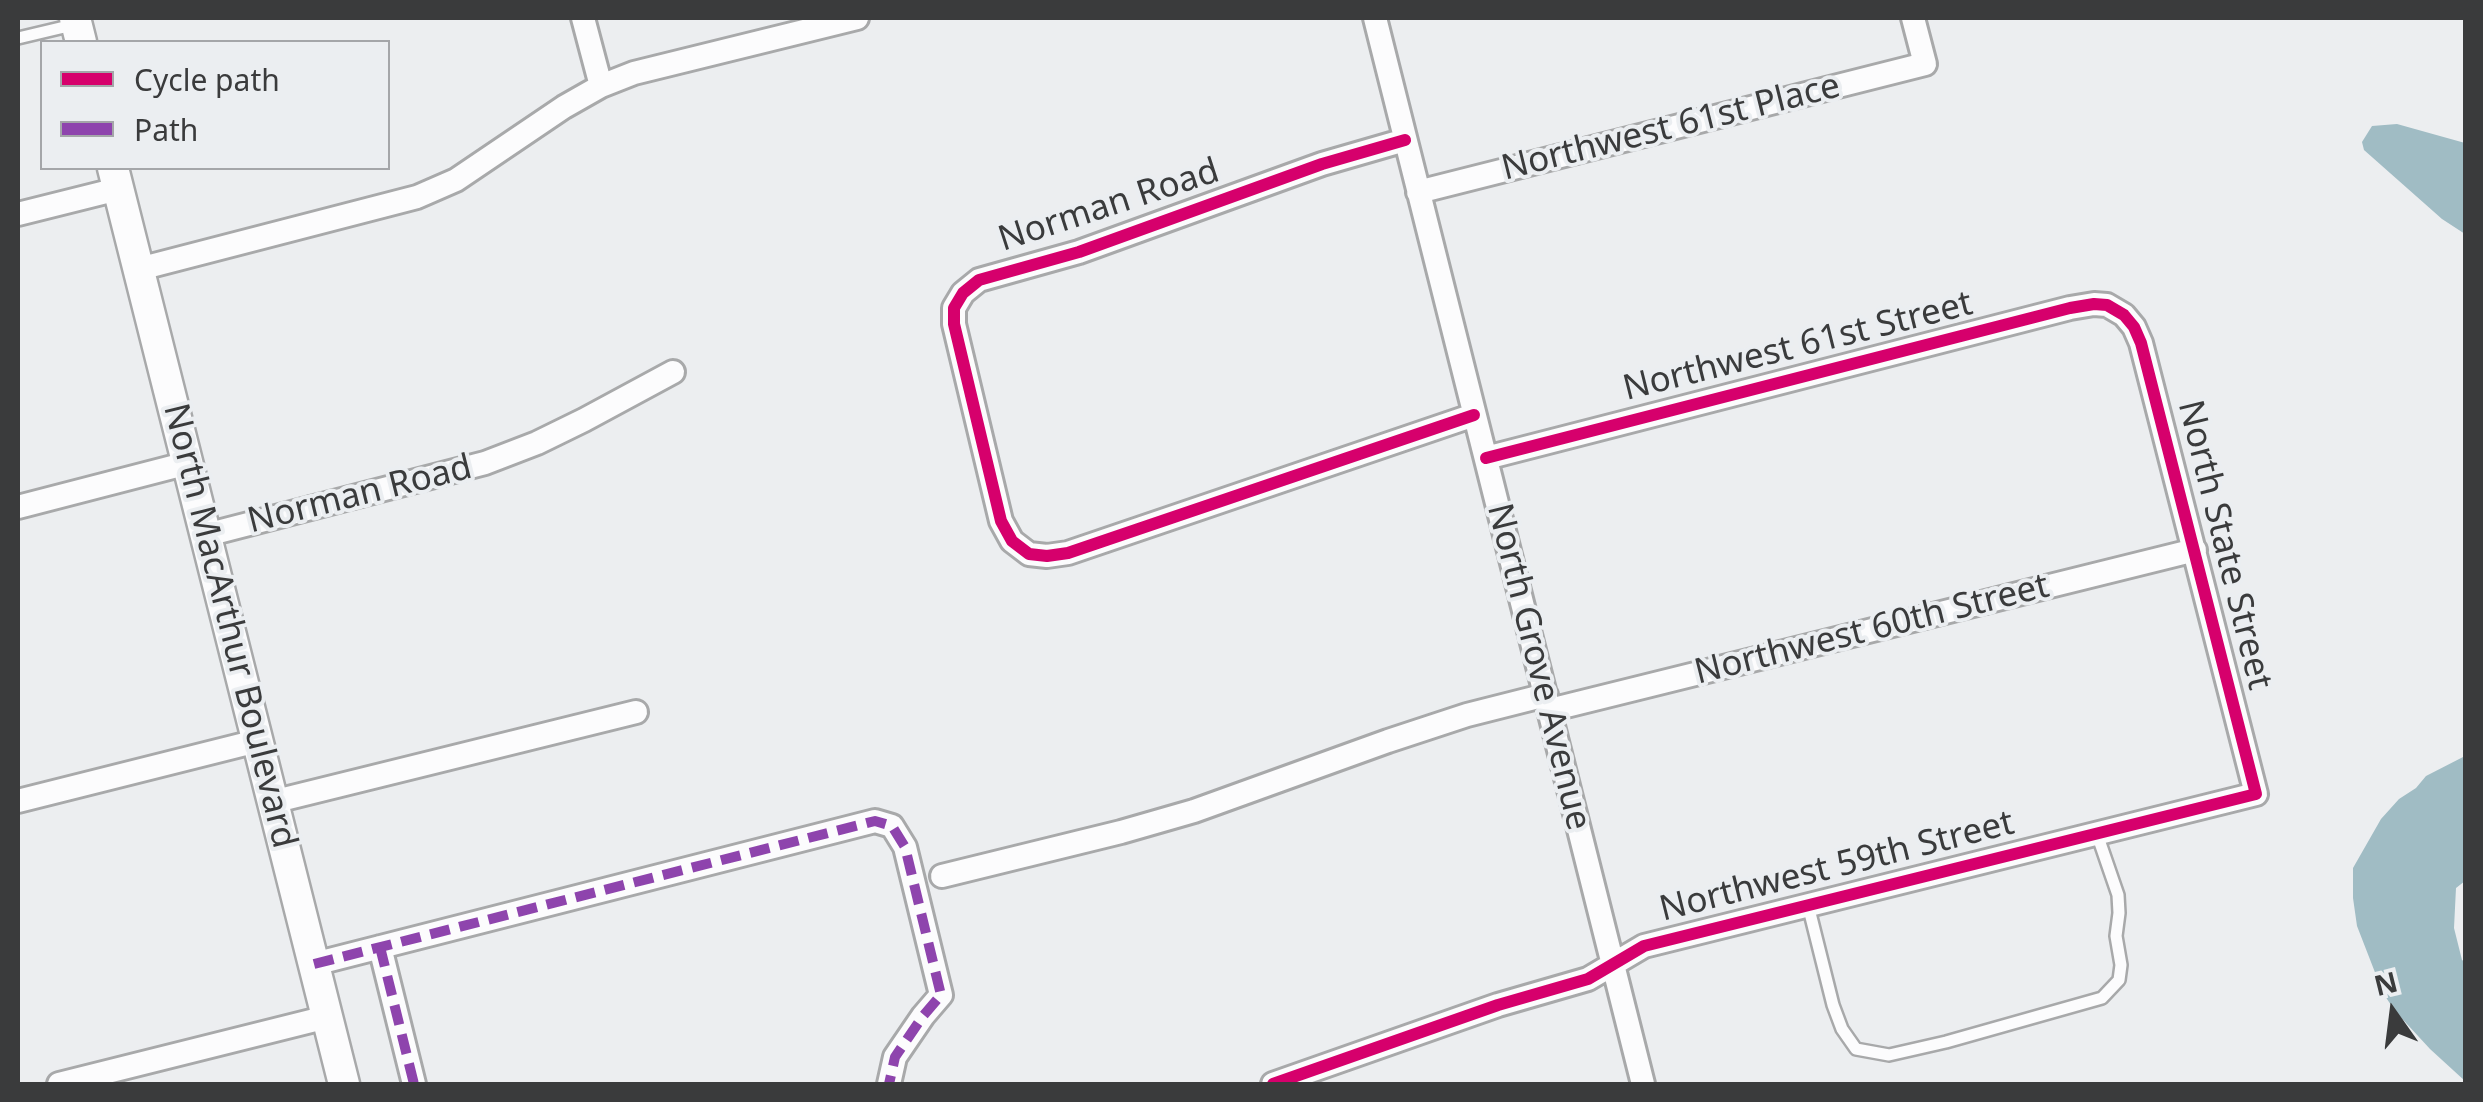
<!DOCTYPE html>
<style>
body{margin:0}
#map{position:relative;width:2483px;height:1102px;overflow:hidden;background:#eceef0;font-family:"Noto Sans",sans-serif}
canvas{display:block}
.frame{position:absolute;inset:0;border:20px solid #3a3b3c;pointer-events:none}
.legend{position:absolute;left:40px;top:40px;width:350px;height:130px;box-sizing:border-box;background:#ebeef1;border:2px solid #a4a6a9;margin:0;padding:12px 18px;list-style:none;font-size:30px;color:#3a3b3c}
.legend li{display:flex;align-items:center;gap:20px;height:50px}
.legend b{width:50px;border:2px solid #a4a6a9}
.north{position:absolute;left:2343px;top:962px;width:100px;height:100px;-webkit-text-stroke:8px #ebeef1;paint-order:stroke;rotate:346deg;font-size:28px;font-weight:700;line-height:40px;text-align:center;color:#3a3b3c}
.north::after{content:'';display:block;margin:auto;width:35px;height:45px;background:#3a3b3c;clip-path:polygon(50% 0,100% 100%,50% 72%,0 100%)}
</style>
<div id="map">
<canvas width="2483" height="1102"></canvas>
<div class="frame"></div>
<ul class="legend">
<li><b style="height:12px;background:#d6006c"></b>Cycle path</li>
<li><b style="height:12px;background:#8e44ad"></b>Path</li>
</ul>
<div class="north">N</div>
</div>
<script>
const ctx = document.querySelector('canvas').getContext('2d');
ctx.lineJoin = 'round';
function paint(path, color) {
  ctx.fillStyle = color;
  ctx.fill(path, 'evenodd');
}
function shape(rows) {
  const path = new Path2D();
  for (const r of rows) {
    path.moveTo(r[0], r[1]);
    for (let i = 2; i < r.length; i += 2) path.lineTo(r[i], r[i + 1]);
  }
  return path;
}
function trace(path, color, width, dash) {
  ctx.strokeStyle = color;
  ctx.lineWidth = width;
  ctx.lineCap = dash ? 'butt' : 'round';
  ctx.setLineDash(dash || []);
  ctx.stroke(path);
}
function label(font, color, halo, rows, align = 'center') {
  ctx.font = font + ' "Noto Sans",sans-serif';
  ctx.lineWidth = 8;
  ctx.setLineDash([]);
  ctx.textBaseline = 'middle';
  ctx.strokeStyle = halo;
  ctx.fillStyle = color;
  for (const [text, x, y, turn = 0] of rows) {
    ctx.save();
    ctx.translate(x, y);
    ctx.rotate((+turn || 0) * Math.PI / 180);
    ctx.textAlign = isNaN(turn) ? turn : align;
    if (halo) ctx.strokeText(text, 0, 0);
    ctx.fillText(text, 0, 0);
    ctx.restore();
  }
}
const water = shape([
 [2397,124,2465,143,2465,234,2442,219,2364,150,2362,142,2372,126],
 [2465,756,2465,881,2456,888,2454,928,2462,960,2465,962,2465,1081,2430,1049,2395,1011,2383,993,2357,926,2353,898,2353,868,2381,819,2399,799,2416,788,2426,776]
]);
const service = shape([
 [18,38,77,24],
 [1808,905,1833,1005,1842,1029,1856,1049,1889,1055,1946,1042,2102,998,2119,980,2121,965,2116,936,2119,913,2118,895,2097,834]
]);
const minor = shape([
 [583,18,601,86],
 [1375,18,1643,1084],
 [1405,140,1322,164,1079,252,979,280,963,293,954,308,954,324,1001,521,1012,541,1029,554,1047,556,1068,553,1474,415],
 [1418,192,1925,64,1913,18],
 [18,214,118,189],
 [139,269,417,197,456,180,564,107,601,86,634,73,857,18],
 [18,507,188,463],
 [206,535,485,463,537,443,584,420,673,372],
 [1550,710,2195,550],
 [18,801,257,741],
 [272,802,636,712],
 [942,876,1121,832,1194,811,1388,741,1467,715,1546,695],
 [380,947,414,1084],
 [314,964,875,821,892,826,905,847,941,995,923,1016,895,1057,889,1084],
 [59,1084,327,1017],
 [1273,1084,1498,1005,1588,979,1644,946,2256,794,2141,343,2134,327,2124,315,2107,305,2094,304,2070,308,1486,458]
]);
const secondary = shape([
 [75,18,81,42],
 [113,168,344,1084]
]);
const quiet = shape([
 [380,947,414,1084],
 [314,964,875,821,892,826,905,847,941,995,923,1016,895,1057,889,1084]
]);
const cycleway = shape([
 [1405,140,1322,164,1079,252,979,280,963,293,954,308,954,324,1001,521,1012,541,1029,554,1047,556,1068,553,1474,415],
 [1273,1084,1498,1005,1588,979,1644,946,2256,794,2141,343,2134,327,2124,315,2107,305,2094,304,2070,308,1486,458]
]);
const streetNames = [
 ["Northwest 61st Place",1671,128,-14],
 ["Norman Road",1109,206,-18],
 ["Northwest 61st Street",1798,347,-14],
 ["Norman Road",360,495,-14],
 ["North State Street",2224,545,76],
 ["North MacArthur Boulevard",229,626,76],
 ["Northwest 60th Street",1872,630,-14],
 ["North Grove Avenue",1538,667,76],
 ["Northwest 59th Street",1837,867,-14]
];
paint(water, '#a0bcc4');
trace(service, '#a8a9aa', 16);
trace(minor, '#a8a9aa', 28);
trace(secondary, '#a8a9aa', 35);
trace(service, '#fcfcfd', 11);
trace(minor, '#fcfcfd', 22);
trace(secondary, '#fcfcfd', 30);
trace(quiet, '#8e44ad', 10, [20, 10]);
trace(cycleway, '#d6006c', 12);
label('35px', '#3a3b3c', '#ebeef1', streetNames);
</script>
